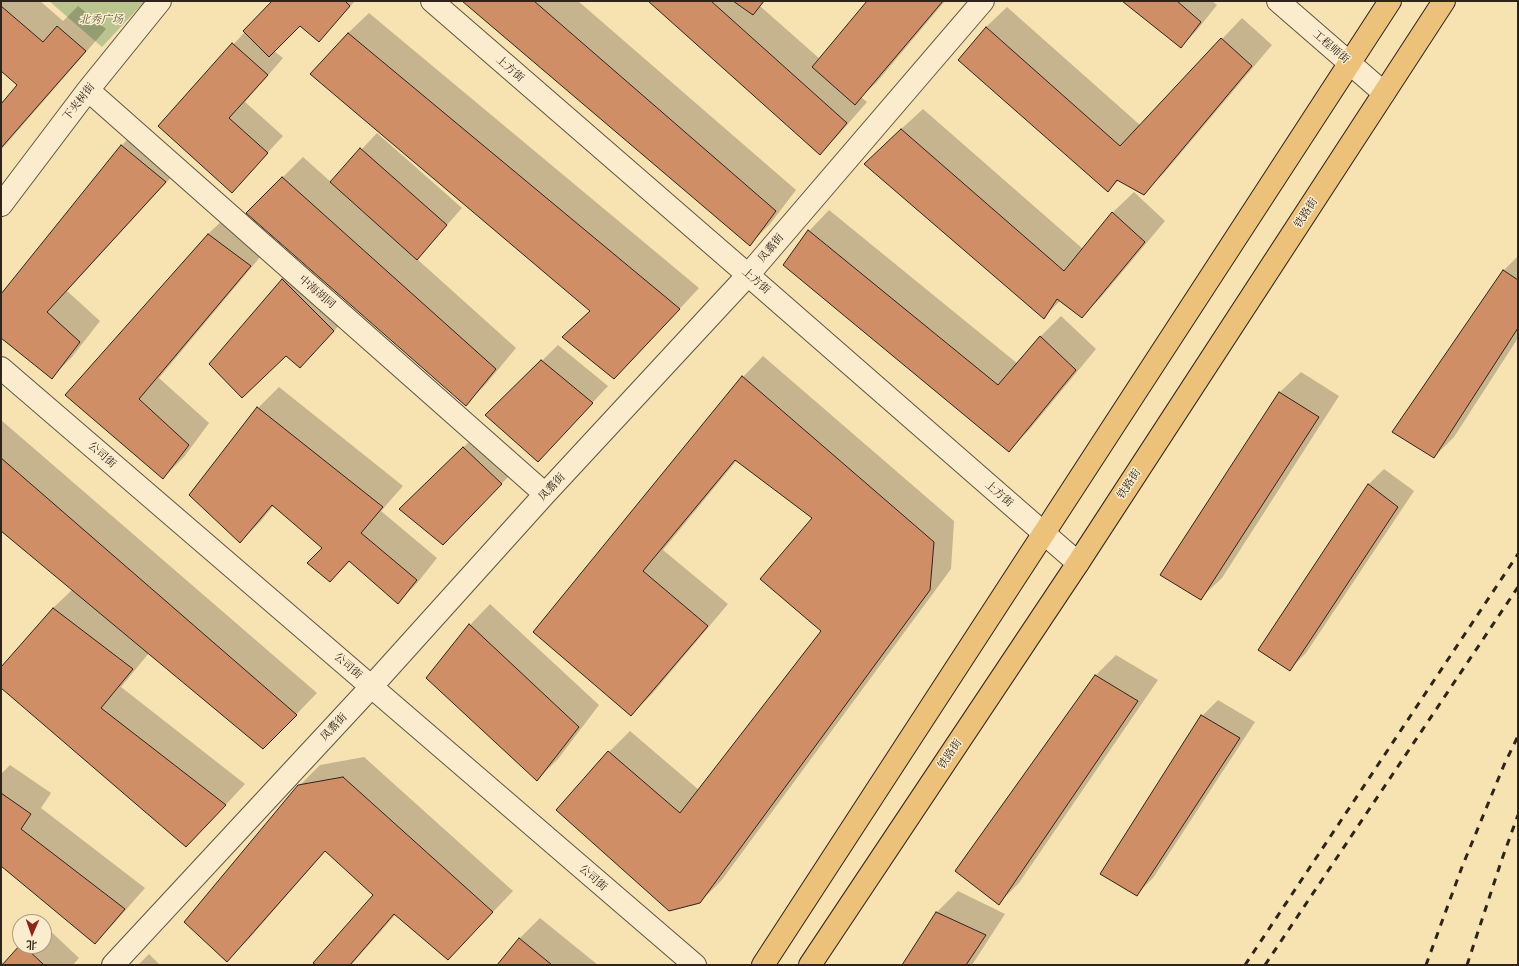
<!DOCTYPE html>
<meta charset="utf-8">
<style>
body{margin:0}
#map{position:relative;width:1519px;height:966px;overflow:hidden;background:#f7e2b2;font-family:"Libre Caslon Text","Noto Serif SC",serif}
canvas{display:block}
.frame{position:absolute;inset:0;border:2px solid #2e241a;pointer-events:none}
.north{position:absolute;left:12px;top:914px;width:40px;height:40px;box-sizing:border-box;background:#faeccd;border:1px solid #a89c85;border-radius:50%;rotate:182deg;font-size:11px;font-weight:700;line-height:16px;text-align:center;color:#2e241a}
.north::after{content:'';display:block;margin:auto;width:14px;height:18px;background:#8f2418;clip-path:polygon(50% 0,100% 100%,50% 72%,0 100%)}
</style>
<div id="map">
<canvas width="1519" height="966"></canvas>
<div class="frame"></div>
<div class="north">北</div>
</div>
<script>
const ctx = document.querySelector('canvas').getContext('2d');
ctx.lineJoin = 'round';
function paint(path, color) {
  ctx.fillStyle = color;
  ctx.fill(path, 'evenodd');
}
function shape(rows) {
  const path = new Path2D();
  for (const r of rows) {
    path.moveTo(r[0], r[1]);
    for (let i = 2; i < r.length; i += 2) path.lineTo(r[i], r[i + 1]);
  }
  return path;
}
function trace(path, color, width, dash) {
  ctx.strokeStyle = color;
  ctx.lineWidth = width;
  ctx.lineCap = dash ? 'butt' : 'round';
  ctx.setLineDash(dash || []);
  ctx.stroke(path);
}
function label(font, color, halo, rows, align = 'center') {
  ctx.font = font + ' "Libre Caslon Text","Noto Serif SC",serif';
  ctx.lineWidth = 3;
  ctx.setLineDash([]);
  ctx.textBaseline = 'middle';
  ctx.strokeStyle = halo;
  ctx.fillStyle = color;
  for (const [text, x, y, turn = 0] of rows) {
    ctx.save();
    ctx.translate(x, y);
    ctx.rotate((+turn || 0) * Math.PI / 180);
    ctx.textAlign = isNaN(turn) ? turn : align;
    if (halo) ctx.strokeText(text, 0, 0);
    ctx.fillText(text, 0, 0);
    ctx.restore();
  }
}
const green = shape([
 [49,1,145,1,102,47]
]);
const shadow = shape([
 [1,1,40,1,63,21,78,6,106,29,1,150,1,105,18,85,1,70],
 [273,1,355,1,319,41,300,25,274,51,283,58,245,102,283,136,232,191,159,126],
 [464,1,578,1,796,190,770,224,750,244],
 [649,1,765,1,760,6,820,59,868,1,945,1,876,83,861,97,867,102,840,133,820,154],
 [1124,1,1212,1,1217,5,1197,30,1181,46],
 [1007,7,1140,125,1242,18,1272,45,1164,173,1143,194,1119,180,1108,191,959,60,986,27],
 [369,13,699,288,635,357,563,337,590,311,348,33],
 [923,109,1083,249,1113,212,1134,192,1165,221,1102,296,1082,317,1060,301,1044,317,886,143],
 [142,125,186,161,67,291,100,321,72,357,52,377,1,336,1,296,122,145],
 [377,133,462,208,417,259,516,348,486,384,466,404,247,213,303,157,331,182],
 [829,210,1018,364,1040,337,1061,316,1096,349,1029,430,1008,451,785,265,809,231],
 [229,214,271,244,159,378,209,423,184,457,163,478,67,395,208,234],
 [1518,256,1518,338,1454,437,1434,457,1394,432,1504,270],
 [298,264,349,315,316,350,282,280],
 [558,345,608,386,553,445,487,415],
 [763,356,954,521,951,569,721,881,700,902,557,810,609,752,630,731,699,790,823,631,814,518,737,460,663,550,728,604,652,694,631,715,535,632,743,377],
 [1301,372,1339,396,1222,578,1201,598,1161,574,1280,392],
 [279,387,403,486,381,511,437,558,418,582,398,603,350,561,330,581,324,548,274,505,261,521,240,542,258,408],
 [1,420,317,693,284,727,149,653,121,687,245,784,207,825,1,686,1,669,53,608,73,589,1,529],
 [479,432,518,467,443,543,401,509],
 [1384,469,1414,491,1306,653,1290,669,1368,485],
 [490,604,599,705,558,759,537,780,470,625],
 [1116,655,1158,680,1019,883,999,903,956,871,1096,675],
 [1218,700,1255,722,1153,878,1137,894,1202,716],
 [364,757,513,891,448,959,396,914,351,965,318,965,375,895,326,850,248,940,227,960,299,786,320,765],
 [10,765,51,793,41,808,145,888,115,922,95,943,1,865,1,774],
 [958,891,1005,914,972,965,903,965,937,912],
 [540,918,598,965,498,965,520,938],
 [44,925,79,958,73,965,1,965,1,961,4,964,20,946,44,946],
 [149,954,160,965,138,965]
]);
const building = shape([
 [272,1,345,1,350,6,319,42,300,26,269,57,243,31,272,1],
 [462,1,534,1,776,211,750,246,462,1],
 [648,1,711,1,847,123,820,155,648,1],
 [733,1,764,1,753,15,733,1],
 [867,1,943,1,855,105,812,67,867,1],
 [1122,1,1177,1,1201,22,1181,48,1122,1],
 [1,6,43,42,57,26,86,51,1,148,1,104,17,85,1,71,1,6],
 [986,27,1120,146,1221,38,1252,66,1144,195,1117,180,1108,192,958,60,986,27],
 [348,33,680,309,614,379,562,337,590,311,310,74,348,33],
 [232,43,268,75,229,118,268,153,232,193,158,126,232,43],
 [901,129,1064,271,1112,212,1145,242,1082,318,1057,299,1044,319,864,164,901,129],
 [121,145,166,182,47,312,80,342,52,379,1,338,1,294,121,145],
 [360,148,447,225,417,260,330,182,360,148],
 [282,177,496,369,466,406,246,213,282,177],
 [808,230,998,385,1040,336,1076,370,1009,452,783,265,808,230],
 [208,234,251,266,139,399,189,445,163,479,65,395,208,234],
 [1503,270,1518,280,1518,328,1434,458,1392,432,1503,270],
 [282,279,334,331,300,368,286,356,242,398,209,364,282,279],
 [541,360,593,403,538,462,485,415,541,360],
 [742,376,934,542,930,590,700,903,669,911,556,810,608,751,680,813,821,631,760,579,812,518,735,460,643,571,708,626,631,716,533,632,742,376],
 [1279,392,1319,417,1201,600,1160,575,1279,392],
 [257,407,383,507,361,533,417,580,398,604,349,561,330,582,307,563,322,548,272,505,240,543,189,495,257,407],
 [463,447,502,484,443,545,399,509,463,447],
 [1,458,297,715,263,749,1,531,1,458],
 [1368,484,1398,507,1290,671,1258,650,1368,484],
 [53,608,133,669,101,708,226,805,186,847,1,688,1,667,53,608],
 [469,624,579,727,537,781,426,678,469,624],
 [1095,675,1138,701,999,905,955,871,1095,675],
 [1201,715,1240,738,1137,896,1100,874,1201,715],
 [343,777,493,912,448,960,394,914,350,965,316,965,313,963,373,895,325,851,227,962,184,922,298,785,343,777],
 [1,793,31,814,21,829,125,909,95,944,1,866,1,793],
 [936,912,986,935,966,965,902,965,936,912],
 [519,938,552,965,497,965,519,938],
 [20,945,20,946,24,946,44,965,2,965,20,945]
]);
const minor = shape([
 [432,1,748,275,1078,563],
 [1278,1,1384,93],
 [88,90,545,494],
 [1,205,88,90,160,1],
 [1,368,695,965],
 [113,965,371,687,545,494,748,275,983,1]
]);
const major = shape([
 [763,965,1390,1],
 [810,965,1078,563,1444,1]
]);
const rail = shape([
 [1245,965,1518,554],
 [1265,965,1518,587],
 [1426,965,1462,867,1504,765,1518,736],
 [1467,965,1502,859,1518,815]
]);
const parkNames = [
 ["北秀广场",101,20]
];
const streetNames = [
 ["工程师街",1331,47,41],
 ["上方街",510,69,41],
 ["下夹树街",79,102,-52],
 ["铁路街",1306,213,-57],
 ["凤翥街",771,248,-50],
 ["上方街",756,281,41],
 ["中海胡同",317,292,41],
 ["公司街",102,455,41],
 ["铁路街",1129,484,-57],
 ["凤翥街",552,487,-47],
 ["上方街",999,494,41],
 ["公司街",348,666,41],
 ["凤翥街",334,727,-47],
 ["铁路街",950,754,-56],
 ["公司街",593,878,41]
];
paint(green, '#b9c48f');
paint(shadow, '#0003');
paint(building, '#d08e67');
trace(building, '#2e241a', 1);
trace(minor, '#605440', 24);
trace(major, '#2e241a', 24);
trace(minor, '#faeccd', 22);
trace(major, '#ecc179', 22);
trace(rail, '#2e241a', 3, [7, 7]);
label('italic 11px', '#58543d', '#faeccd', parkNames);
label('11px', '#2e241a', '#faeccd', streetNames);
</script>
